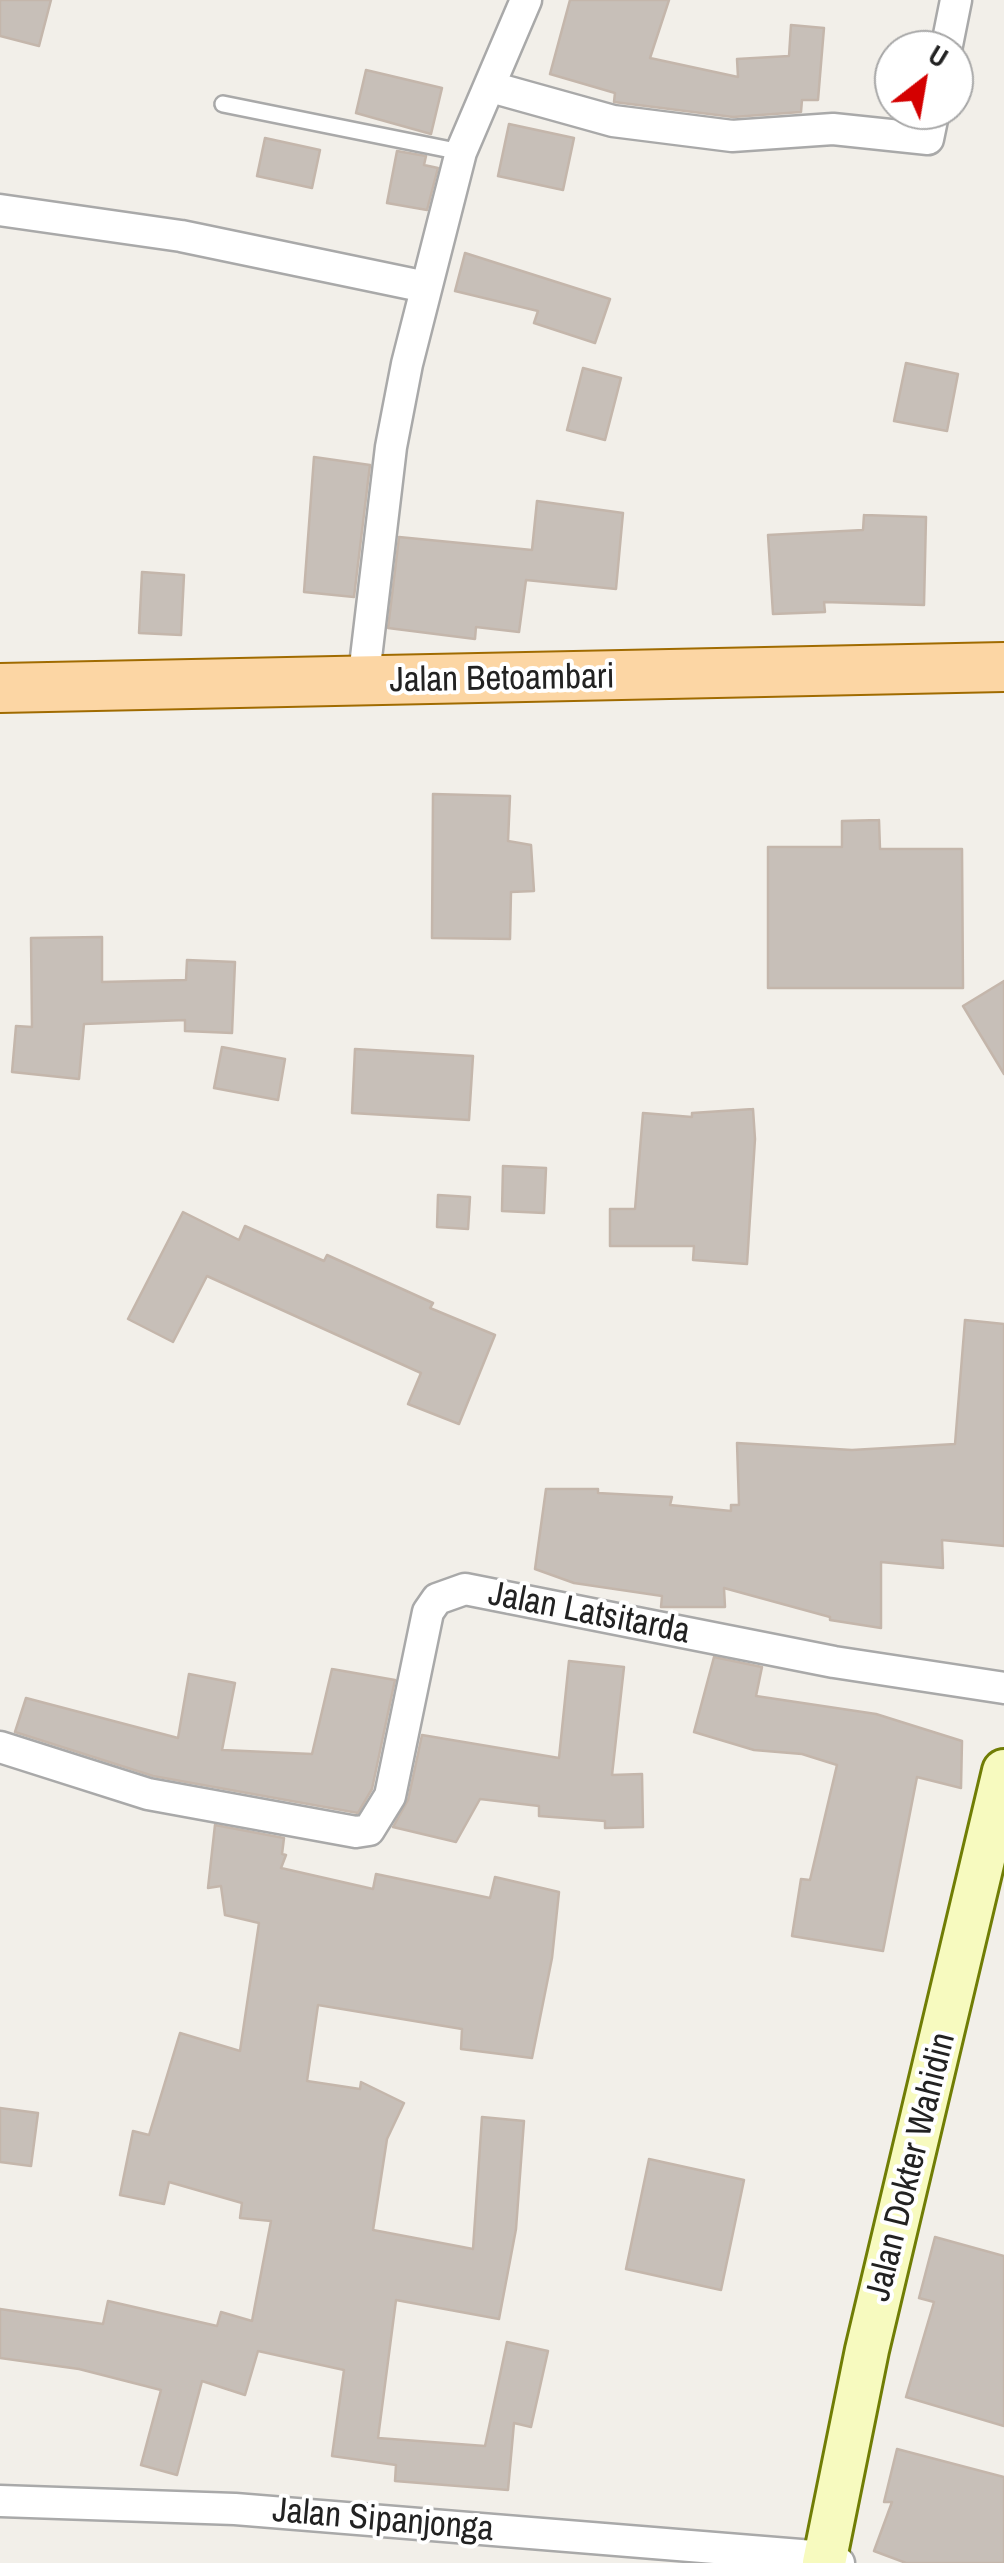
<!DOCTYPE html>
<style>
body{margin:0}
#map{position:relative;width:1004px;height:2563px;overflow:hidden;background:#f2efe9;font-family:"Archivo Narrow",sans-serif}
canvas{display:block}
.north{position:absolute;left:874px;top:30px;width:100px;height:100px;box-sizing:border-box;background:#fff;border:2px solid #a7a7a7;border-radius:50%;rotate:31deg;font-size:28px;font-weight:700;line-height:40px;text-align:center;color:#222}
.north::after{content:'';display:block;margin:auto;width:35px;height:45px;background:#d40000;clip-path:polygon(50% 0,100% 100%,50% 72%,0 100%)}
</style>
<div id="map">
<canvas width="1004" height="2563"></canvas>
<div class="north">U</div>
</div>
<script>
const ctx = document.querySelector('canvas').getContext('2d');
ctx.lineJoin = 'round';
function paint(path, color) {
  ctx.fillStyle = color;
  ctx.fill(path, 'evenodd');
}
function shape(rows) {
  const path = new Path2D();
  for (const r of rows) {
    path.moveTo(r[0], r[1]);
    for (let i = 2; i < r.length; i += 2) path.lineTo(r[i], r[i + 1]);
  }
  return path;
}
function trace(path, color, width, dash) {
  ctx.strokeStyle = color;
  ctx.lineWidth = width;
  ctx.lineCap = dash ? 'butt' : 'round';
  ctx.setLineDash(dash || []);
  ctx.stroke(path);
}
function label(font, color, halo, rows, align = 'center') {
  ctx.font = font + ' "Archivo Narrow",sans-serif';
  ctx.lineWidth = 8;
  ctx.setLineDash([]);
  ctx.textBaseline = 'middle';
  ctx.strokeStyle = halo;
  ctx.fillStyle = color;
  for (const [text, x, y, turn = 0] of rows) {
    ctx.save();
    ctx.translate(x, y);
    ctx.rotate((+turn || 0) * Math.PI / 180);
    ctx.textAlign = isNaN(turn) ? turn : align;
    if (halo) ctx.strokeText(text, 0, 0);
    ctx.fillText(text, 0, 0);
    ctx.restore();
  }
}
const building = shape([
 [0,0,51,0,39,46,0,36,0,0],
 [570,0,669,0,650,58,738,77,737,59,789,56,791,25,824,28,818,100,802,100,801,112,733,117,614,102,615,93,550,74,570,0],
 [366,70,442,88,431,134,356,113,366,70],
 [509,124,574,138,563,190,498,176,509,124],
 [265,138,320,150,312,188,257,176,265,138],
 [397,151,426,156,424,165,438,168,427,210,387,203,397,151],
 [465,253,610,299,595,343,534,323,538,311,455,291,465,253],
 [906,363,958,374,947,431,894,421,906,363],
 [583,368,621,378,605,440,567,430,583,368],
 [314,457,370,465,354,597,304,592,314,457],
 [537,501,623,513,616,589,526,580,519,632,476,627,475,639,388,628,399,537,532,550,537,501],
 [864,515,926,517,924,605,824,602,825,612,773,614,768,535,863,530,864,515],
 [142,572,184,575,181,635,139,633,142,572],
 [433,794,510,796,508,841,531,845,534,891,511,892,510,939,432,938,433,794],
 [879,820,880,849,962,849,963,988,768,988,768,847,842,847,842,821,879,820],
 [102,937,102,982,186,980,187,960,235,962,232,1033,185,1031,185,1020,84,1024,79,1079,12,1072,16,1026,32,1027,31,938,102,937],
 [1004,981,1004,1074,963,1006,1004,981],
 [222,1047,285,1059,278,1100,214,1088,222,1047],
 [355,1049,473,1056,469,1120,352,1113,355,1049],
 [753,1109,755,1139,747,1264,693,1260,694,1246,610,1246,610,1209,635,1209,643,1113,692,1117,692,1113,753,1109],
 [503,1166,546,1168,544,1213,502,1211,503,1166],
 [438,1195,470,1197,468,1229,437,1227,438,1195],
 [183,1212,239,1240,245,1226,324,1261,327,1255,433,1303,430,1308,495,1335,459,1424,408,1404,421,1373,207,1276,173,1342,128,1319,183,1212],
 [965,1320,1004,1324,1004,1546,942,1540,943,1568,881,1562,881,1628,830,1620,830,1617,724,1588,725,1607,661,1607,662,1596,574,1583,535,1569,546,1489,598,1489,598,1493,672,1497,670,1505,731,1511,731,1505,739,1505,737,1443,852,1450,955,1444,965,1320],
 [714,1657,762,1667,756,1696,876,1714,962,1741,961,1788,917,1777,883,1951,792,1936,801,1879,810,1880,837,1765,802,1754,754,1750,694,1732,714,1657],
 [569,1661,624,1667,612,1775,642,1774,643,1827,605,1828,605,1821,539,1816,539,1806,480,1799,456,1842,393,1827,408,1800,422,1735,559,1758,569,1661],
 [332,1669,395,1680,372,1789,358,1813,153,1776,15,1732,26,1698,178,1738,189,1674,235,1683,222,1750,312,1754,332,1669],
 [215,1825,284,1838,282,1854,286,1855,281,1868,373,1889,376,1874,490,1898,495,1877,559,1892,552,1958,532,2058,461,2049,462,2029,318,2005,307,2081,360,2089,361,2082,404,2103,387,2139,373,2230,473,2249,482,2117,524,2121,516,2229,499,2319,396,2300,378,2438,485,2446,507,2342,548,2351,531,2427,514,2423,508,2490,395,2481,396,2465,332,2456,344,2370,258,2351,245,2395,202,2381,177,2475,141,2465,161,2390,79,2369,0,2358,0,2309,103,2324,108,2301,217,2326,221,2312,252,2321,271,2221,240,2218,242,2203,169,2182,164,2204,120,2195,133,2131,149,2135,180,2033,240,2051,259,1923,225,1915,221,1886,208,1888,215,1825],
 [0,2108,38,2113,31,2166,0,2162,0,2108],
 [649,2159,744,2180,721,2290,626,2269,649,2159],
 [935,2237,1004,2256,1004,2426,906,2397,934,2302,919,2298,935,2237],
 [897,2449,1004,2477,1004,2563,906,2563,874,2551,892,2502,884,2502,897,2449]
]);
const lane = shape([
 [223,104,461,152]
]);
const street = shape([
 [946,50,956,0],
 [491,87,613,121,732,136,833,129,928,139,934,110],
 [0,210,181,236,426,287],
 [363,683,391,447,407,364,461,152,526,0],
 [0,1747,148,1794,356,1832,369,1830,390,1796,428,1612,437,1599,465,1589,834,1662,1004,1688],
 [0,2501,235,2509,825,2557,839,2563]
]);
const secondary = shape([
 [824,2563,867,2350,1004,1771]
]);
const primary = shape([
 [0,688,1004,667]
]);
const streetNames = [
 ["Jalan Betoambari",502,680,-1],
 ["Jalan Latsitarda",589,1614,11],
 ["Jalan Dokter Wahidin",912,2167,-76],
 ["Jalan Sipanjonga",383,2521,5]
];
paint(building, '#c7bfb8');
trace(building, '#c4b6ab', 2.5);
trace(lane, '#a9a9a9', 20);
trace(street, '#a9a9a9', 35);
trace(secondary, '#707d05', 48);
trace(primary, '#a06b00', 52);
trace(lane, '#fff', 15);
trace(street, '#fff', 30);
trace(secondary, '#f7fabf', 42);
trace(primary, '#fcd6a4', 48);
label('35px', '#222', '#fff', streetNames);
</script>
